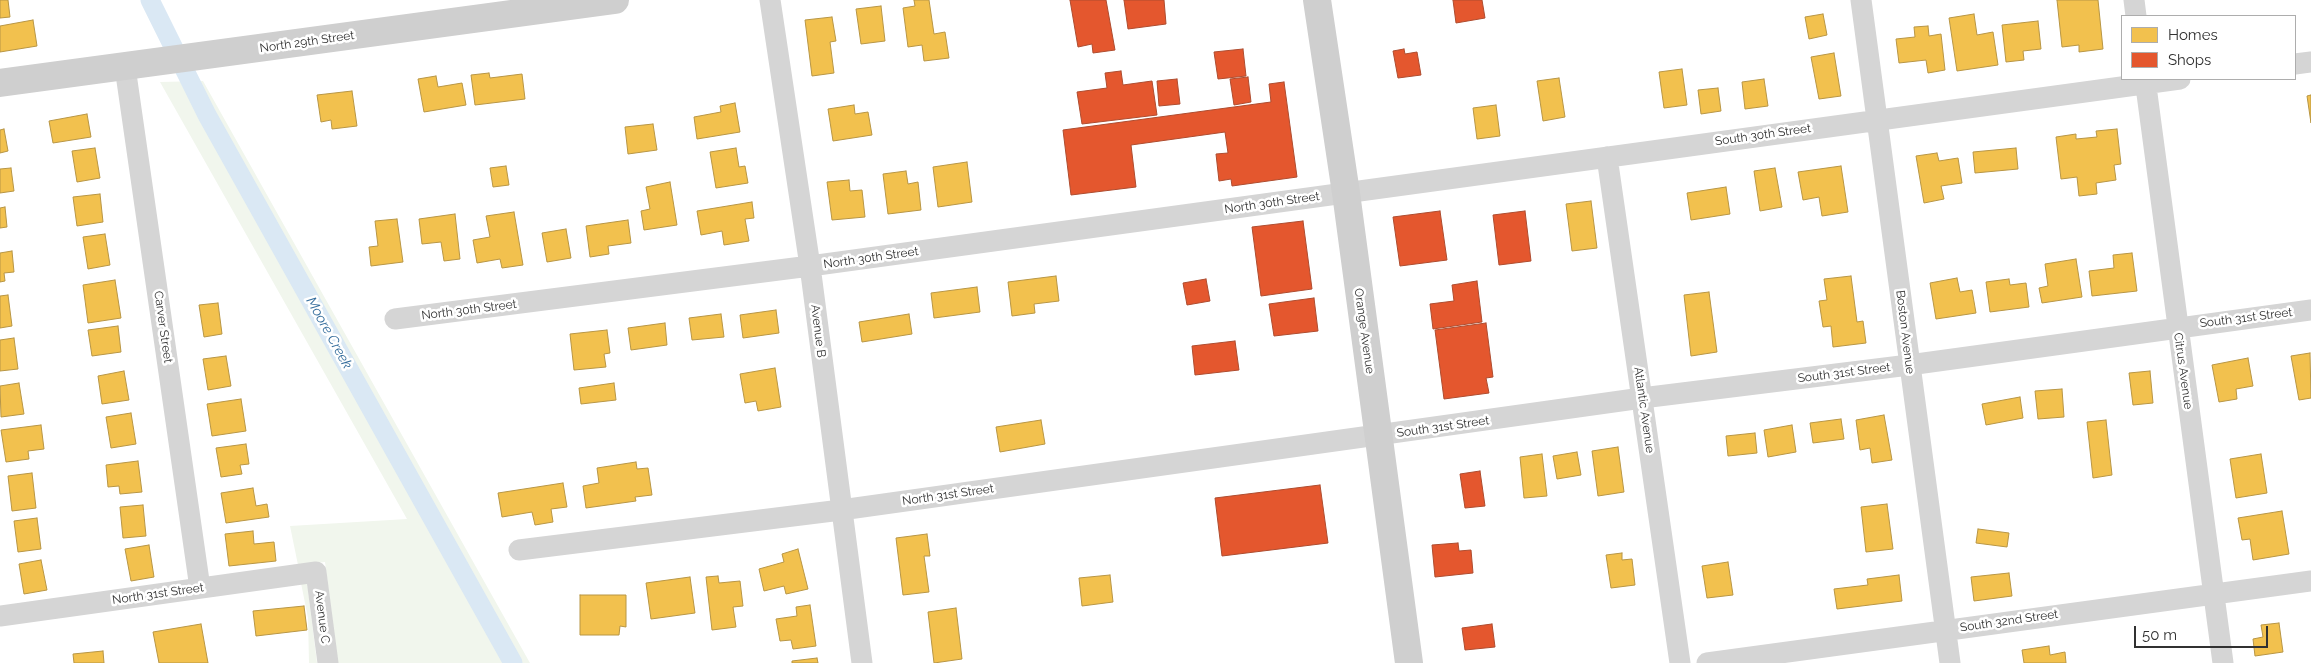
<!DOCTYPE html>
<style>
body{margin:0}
#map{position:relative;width:2311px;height:663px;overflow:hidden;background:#fff;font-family:Raleway,sans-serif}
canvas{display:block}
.legend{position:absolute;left:2121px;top:15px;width:175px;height:65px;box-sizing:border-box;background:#fff;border:1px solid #adadad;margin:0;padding:6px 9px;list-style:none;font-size:15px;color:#313131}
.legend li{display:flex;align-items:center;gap:10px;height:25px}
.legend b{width:25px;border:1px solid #adadad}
.scale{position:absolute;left:2134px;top:626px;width:134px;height:22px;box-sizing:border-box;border:2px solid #313131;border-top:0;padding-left:6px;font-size:15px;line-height:18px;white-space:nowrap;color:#313131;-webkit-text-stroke:4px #fff;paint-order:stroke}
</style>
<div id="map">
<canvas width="2311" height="663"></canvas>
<ul class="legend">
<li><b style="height:14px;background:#f2c14e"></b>Homes</li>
<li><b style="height:14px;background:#e4572e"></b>Shops</li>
</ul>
<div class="scale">50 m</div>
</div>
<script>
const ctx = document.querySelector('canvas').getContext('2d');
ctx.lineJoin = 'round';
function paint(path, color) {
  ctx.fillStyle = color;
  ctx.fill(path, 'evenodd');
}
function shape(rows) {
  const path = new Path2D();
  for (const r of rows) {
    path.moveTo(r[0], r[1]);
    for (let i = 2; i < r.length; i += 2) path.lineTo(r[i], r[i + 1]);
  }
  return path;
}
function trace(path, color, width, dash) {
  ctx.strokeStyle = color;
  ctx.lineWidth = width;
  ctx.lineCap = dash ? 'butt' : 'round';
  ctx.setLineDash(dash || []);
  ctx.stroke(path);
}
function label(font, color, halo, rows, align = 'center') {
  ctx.font = font + ' Raleway,sans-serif';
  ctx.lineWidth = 5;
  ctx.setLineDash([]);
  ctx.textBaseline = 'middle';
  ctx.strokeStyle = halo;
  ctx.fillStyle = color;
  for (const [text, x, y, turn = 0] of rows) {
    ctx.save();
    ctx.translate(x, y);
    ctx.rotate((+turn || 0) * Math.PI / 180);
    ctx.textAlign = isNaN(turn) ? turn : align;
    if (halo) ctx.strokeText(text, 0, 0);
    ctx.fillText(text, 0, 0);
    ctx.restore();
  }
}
const green = shape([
 [203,81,530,663,338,663,325,562,298,565,290,526,407,519,160,82],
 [307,582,317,663,309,663,308,618,301,583]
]);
const homes = shape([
 [0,0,8,0,10,17,0,18,0,0],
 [914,0,929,0,934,34,945,32,949,58,924,61,922,45,908,47,903,8,915,6,914,0],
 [2057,0,2098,0,2103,49,2079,52,2079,45,2062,47,2057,0],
 [881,6,885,41,861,44,856,9,881,6],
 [1823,14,1827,35,1809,39,1805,17,1823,14],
 [1974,14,1977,35,1993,32,1998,65,1957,71,1949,18,1974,14],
 [832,17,836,41,830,42,834,73,812,76,805,20,832,17],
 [33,20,37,46,0,52,0,26,33,20],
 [2038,21,2041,49,2023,51,2024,60,2006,62,2002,25,2038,21],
 [1928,26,1929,36,1941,34,1945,70,1928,73,1926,60,1899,63,1896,39,1915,37,1914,27,1928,26],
 [1834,53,1841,96,1819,99,1811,57,1834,53],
 [1682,69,1687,105,1664,108,1659,72,1682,69],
 [489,73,490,78,522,74,525,99,475,105,471,75,489,73],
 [436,76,438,87,462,83,466,105,424,112,418,79,436,76],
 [1559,78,1565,117,1543,121,1537,81,1559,78],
 [1764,79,1768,106,1745,109,1742,82,1764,79],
 [1718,88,1721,111,1701,114,1698,90,1718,88],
 [352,91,357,126,332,129,331,120,321,122,317,95,352,91],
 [2311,95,2311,123,2307,96,2311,95],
 [735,103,740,132,697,139,694,117,721,112,720,106,735,103],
 [854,105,855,114,868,112,872,135,833,141,828,109,854,105],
 [1496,105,1500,136,1477,139,1473,108,1496,105],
 [87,114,91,137,53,143,49,121,87,114],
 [653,124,657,150,628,154,625,127,653,124],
 [4,129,8,151,0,153,0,130,4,129],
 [2117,129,2121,164,2114,165,2116,180,2096,183,2097,194,2079,196,2077,177,2061,179,2056,137,2076,134,2076,139,2097,137,2096,131,2117,129],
 [95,148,100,178,77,182,72,151,95,148],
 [736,148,739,167,745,166,748,183,716,188,710,152,736,148],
 [2016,148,2018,169,1975,173,1973,152,2016,148],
 [1937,153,1939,161,1958,158,1962,183,1941,186,1944,199,1924,203,1916,156,1937,153],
 [967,162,972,202,938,207,933,167,967,162],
 [506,166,509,185,493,187,490,168,506,166],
 [1841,166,1848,212,1822,216,1819,197,1803,200,1798,172,1841,166],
 [11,168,14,191,0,193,0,169,11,168],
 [1775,168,1782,207,1760,211,1754,171,1775,168],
 [906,171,908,184,918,182,921,210,888,214,883,174,906,171],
 [849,180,850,191,862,190,865,217,832,220,827,182,849,180],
 [670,182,677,225,644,230,641,211,650,209,646,187,670,182],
 [1726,187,1730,214,1691,220,1687,193,1726,187],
 [100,194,103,222,77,226,73,197,100,194],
 [1591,201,1597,248,1572,251,1566,204,1591,201],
 [752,202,754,218,745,219,749,241,724,245,722,231,701,235,697,211,752,202],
 [5,207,7,227,0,228,0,208,5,207],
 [514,212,523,265,502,268,500,259,477,263,473,240,490,237,486,216,514,212],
 [455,214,460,259,444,261,441,242,422,244,419,219,455,214],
 [397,219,403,262,371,266,369,247,378,246,375,221,397,219],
 [628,220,631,243,608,246,609,254,590,257,586,226,628,220],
 [566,229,571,258,547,262,542,233,566,229],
 [105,234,110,265,88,269,83,237,105,234],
 [12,251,14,272,4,273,5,281,0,282,0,253,12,251],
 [2132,253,2137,291,2092,296,2089,271,2114,268,2113,255,2132,253],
 [2076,259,2082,297,2042,303,2039,288,2048,286,2045,264,2076,259],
 [1056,276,1059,301,1034,304,1035,313,1012,316,1008,282,1056,276],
 [1851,276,1857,322,1863,321,1866,343,1833,347,1831,326,1823,327,1819,301,1827,300,1824,279,1851,276],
 [1957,278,1960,292,1972,290,1976,313,1936,319,1930,283,1957,278],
 [2009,279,2010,285,2026,283,2029,307,1990,312,1986,282,2009,279],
 [115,280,121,318,88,323,83,285,115,280],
 [977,287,980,312,934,318,931,293,977,287],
 [1709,292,1717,352,1691,356,1684,295,1709,292],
 [8,295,12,326,0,328,0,296,8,295],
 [218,303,222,334,204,337,199,305,218,303],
 [776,310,779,333,743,338,740,315,776,310],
 [721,314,724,337,692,340,689,318,721,314],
 [909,314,912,334,862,342,859,322,909,314],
 [665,323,667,345,631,350,628,328,665,323],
 [118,326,121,352,92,356,88,330,118,326],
 [607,330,610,353,604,354,606,367,574,370,570,334,607,330],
 [14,338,18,369,0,371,0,340,14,338],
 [2310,353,2311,398,2299,400,2291,356,2310,353],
 [226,356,231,386,208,390,203,359,226,356],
 [2248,358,2253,386,2236,389,2237,399,2219,402,2212,365,2248,358],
 [775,368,781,407,758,411,756,401,745,403,740,374,775,368],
 [124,371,129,400,102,404,98,376,124,371],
 [2150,371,2153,403,2133,405,2129,373,2150,371],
 [19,383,24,414,1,417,0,386,19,383],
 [614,383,616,400,581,404,579,388,614,383],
 [2062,389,2064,417,2038,419,2035,391,2062,389],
 [2020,397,2023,418,1986,425,1982,404,2020,397],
 [241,399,246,431,212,436,207,404,241,399],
 [131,413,136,444,111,448,106,417,131,413],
 [1884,415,1892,460,1872,463,1870,448,1860,450,1856,420,1884,415],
 [1841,419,1844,439,1813,443,1810,423,1841,419],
 [1041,420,1045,444,1000,452,996,427,1041,420],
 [2106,420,2112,475,2093,478,2087,422,2106,420],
 [41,425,44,449,28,451,29,459,6,462,1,430,41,425],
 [1792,425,1796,452,1768,457,1764,430,1792,425],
 [1755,433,1757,453,1728,456,1726,436,1755,433],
 [246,444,249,464,240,465,242,474,221,477,216,448,246,444],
 [1618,447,1624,492,1598,496,1592,451,1618,447],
 [1577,452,1581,475,1557,479,1553,456,1577,452],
 [1542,454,1547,496,1524,498,1520,457,1542,454],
 [2261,454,2267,493,2236,498,2230,459,2261,454],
 [138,461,142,492,120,494,119,486,108,487,106,465,138,461],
 [636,462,637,469,648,468,652,495,635,497,636,501,586,508,583,486,599,483,597,468,636,462],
 [32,473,36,508,12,511,8,476,32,473],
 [563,483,567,507,551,509,553,522,535,525,532,512,502,517,498,493,563,483],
 [253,488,256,506,267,504,269,517,226,523,221,493,253,488],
 [1887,504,1893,549,1866,552,1861,507,1887,504],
 [143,505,146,536,123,538,120,507,143,505],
 [2282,511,2289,554,2253,560,2250,539,2242,540,2238,518,2282,511],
 [37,518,41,549,18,552,14,521,37,518],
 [1978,529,2009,533,2007,547,1976,543,1978,529],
 [253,531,254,544,274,542,276,561,229,566,225,534,253,531],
 [927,534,930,556,924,556,929,592,903,595,896,538,927,534],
 [149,545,154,577,131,581,125,549,149,545],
 [798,549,808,589,786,594,784,586,764,591,759,569,784,562,782,554,798,549],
 [1622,553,1622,560,1632,559,1635,585,1611,588,1606,555,1622,553],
 [41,560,47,590,24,594,19,564,41,560],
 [1728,562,1733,595,1707,598,1702,566,1728,562],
 [2009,573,2012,596,1974,601,1971,577,2009,573],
 [1110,575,1113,602,1082,606,1079,578,1110,575],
 [1899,575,1902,601,1837,609,1834,589,1868,585,1867,579,1899,575],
 [718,576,719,583,740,581,743,606,733,607,736,627,712,630,706,577,718,576],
 [690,577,695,613,651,619,646,583,690,577],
 [580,595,626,595,626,627,620,626,619,635,580,635,580,595],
 [810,605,816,646,793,649,791,640,780,641,776,619,797,616,796,607,810,605],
 [304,606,307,630,256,636,253,611,304,606],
 [956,608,962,659,934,663,928,612,956,608],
 [2279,623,2283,652,2255,656,2253,639,2263,637,2261,625,2279,623],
 [201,624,208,663,159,663,153,632,201,624],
 [2049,646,2050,655,2065,652,2066,663,2024,663,2022,650,2049,646],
 [103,651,104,663,74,663,73,654,103,651],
 [817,658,818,663,792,663,792,661,817,658]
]);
const shops = shape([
 [1070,0,1106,0,1115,50,1093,53,1092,44,1078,47,1070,0],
 [1124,0,1164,0,1166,24,1128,29,1124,0],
 [1453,0,1482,0,1485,18,1456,23,1453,0],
 [1243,49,1246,76,1218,79,1214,52,1243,49],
 [1404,49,1405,54,1417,52,1421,75,1398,78,1393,51,1404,49],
 [1121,71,1123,85,1152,81,1157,115,1082,124,1077,92,1107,88,1105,73,1121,71],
 [1248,77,1251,102,1234,105,1230,79,1248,77],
 [1177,79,1180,104,1159,106,1157,81,1177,79],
 [1284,82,1297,177,1232,186,1231,179,1219,181,1216,154,1228,153,1225,132,1131,145,1136,187,1071,195,1063,130,1271,102,1269,84,1284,82],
 [1440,211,1447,260,1400,266,1393,217,1440,211],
 [1525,211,1531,261,1499,265,1493,215,1525,211],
 [1303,221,1312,289,1261,296,1252,227,1303,221],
 [1206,279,1210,301,1187,305,1183,283,1206,279],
 [1477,281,1482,322,1433,329,1430,304,1454,301,1452,285,1477,281],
 [1314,298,1318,331,1274,336,1269,304,1314,298],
 [1486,323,1493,377,1486,378,1489,393,1444,399,1435,330,1486,323],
 [1235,341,1239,370,1195,375,1192,346,1235,341],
 [1480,471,1485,506,1465,508,1460,474,1480,471],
 [1320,485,1328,543,1222,556,1215,498,1320,485],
 [1458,543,1459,551,1471,550,1473,573,1435,577,1432,545,1458,543],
 [1492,624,1495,647,1465,650,1462,628,1492,624]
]);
const canal = shape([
 [150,0,207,115,513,663]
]);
const street = shape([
 [770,0,810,266,862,663],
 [1861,0,1950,663],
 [2134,0,2136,16],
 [2295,64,2311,62],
 [125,67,200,588],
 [2145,79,2223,663],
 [1607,157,1680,663],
 [395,319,810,266,2180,79],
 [519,550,841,510,1642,398,1909,365,2311,310],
 [0,616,316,572,328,663],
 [1707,663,2311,581]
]);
const secondary = shape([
 [1317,0,1346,193,1409,663],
 [0,83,615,0]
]);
const streetNames = [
 ["North 29th Street",307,42,-8],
 ["South 30th Street",1763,135,-8],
 ["North 30th Street",1272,203,-8],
 ["North 30th Street",871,258,-8],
 ["North 30th Street",469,310,-7],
 ["South 31st Street",2246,318,-7],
 ["Carver Street",163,327,82],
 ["Avenue B",818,331,83],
 ["Orange Avenue",1364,331,82],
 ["Boston Avenue",1905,332,83],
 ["Citrus Avenue",2183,371,82],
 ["South 31st Street",1844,373,-7],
 ["Atlantic Avenue",1644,410,82],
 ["South 31st Street",1443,427,-8],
 ["North 31st Street",948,495,-8],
 ["North 31st Street",158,594,-8],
 ["Avenue C",322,617,83],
 ["South 32nd Street",2009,621,-8]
];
const waterNames = [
 ["Moore Creek",329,333,61]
];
paint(green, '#f1f6ed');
paint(homes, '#f2c14e');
trace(homes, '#b89645', 1);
paint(shops, '#e4572e');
trace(shops, '#ae4c2f', 1);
trace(canal, '#dae8f4', 19);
trace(street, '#d5d5d5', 21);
trace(secondary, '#cfcfcf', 28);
label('12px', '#313131', '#fff', streetNames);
label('italic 14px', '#366e9d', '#fff', waterNames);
</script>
